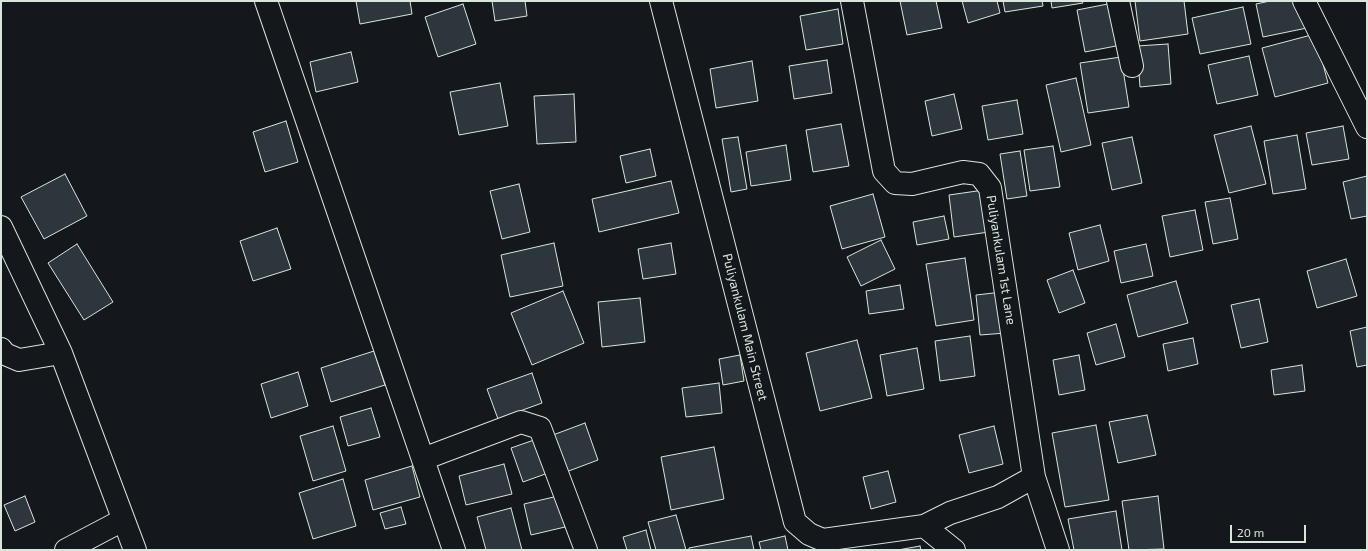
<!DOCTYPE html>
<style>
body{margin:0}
#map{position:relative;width:1368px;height:551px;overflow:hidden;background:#14181c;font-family:"Exo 2",sans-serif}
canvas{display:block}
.frame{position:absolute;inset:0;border:2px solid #d8e6dc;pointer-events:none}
.scale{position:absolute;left:1230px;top:525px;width:76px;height:18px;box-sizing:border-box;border:2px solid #d8e6dc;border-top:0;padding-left:5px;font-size:12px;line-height:14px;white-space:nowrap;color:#d8e6dc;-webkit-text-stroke:3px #14181c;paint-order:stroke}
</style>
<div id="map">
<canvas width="1368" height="551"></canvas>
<div class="frame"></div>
<div class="scale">20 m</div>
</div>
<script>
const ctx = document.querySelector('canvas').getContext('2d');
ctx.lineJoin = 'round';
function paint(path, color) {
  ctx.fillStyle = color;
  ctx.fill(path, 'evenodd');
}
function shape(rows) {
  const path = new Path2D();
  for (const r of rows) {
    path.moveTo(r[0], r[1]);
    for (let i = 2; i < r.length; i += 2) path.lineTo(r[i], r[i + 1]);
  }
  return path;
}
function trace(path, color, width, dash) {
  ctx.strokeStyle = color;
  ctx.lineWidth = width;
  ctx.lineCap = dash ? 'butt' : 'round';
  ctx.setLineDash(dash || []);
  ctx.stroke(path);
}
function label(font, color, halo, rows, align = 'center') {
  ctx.font = font + ' "Exo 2",sans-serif';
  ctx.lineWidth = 3;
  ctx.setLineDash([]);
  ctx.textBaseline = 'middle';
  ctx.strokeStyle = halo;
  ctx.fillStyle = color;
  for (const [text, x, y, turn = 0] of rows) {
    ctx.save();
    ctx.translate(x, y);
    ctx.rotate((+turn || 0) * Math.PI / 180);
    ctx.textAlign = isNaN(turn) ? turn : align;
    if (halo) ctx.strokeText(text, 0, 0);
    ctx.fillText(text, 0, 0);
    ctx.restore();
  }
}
const building = shape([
 [356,1,410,1,412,14,360,24,356,1],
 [492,1,525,1,527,16,495,21,492,1],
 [900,1,936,1,942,28,907,35,900,1],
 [962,1,997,1,1000,13,968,23,962,1],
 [1003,1,1042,1,1043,6,1005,12,1003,1],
 [1051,1,1082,1,1083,3,1052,8,1051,1],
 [1135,1,1184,1,1188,34,1140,41,1135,1],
 [1270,1,1301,1,1307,28,1263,37,1256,4,1270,1],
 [1113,3,1121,45,1085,52,1077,10,1113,3],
 [463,4,476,44,438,57,425,17,463,4],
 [1243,7,1251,44,1200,54,1192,18,1243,7],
 [838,9,843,44,806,50,800,16,838,9],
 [1315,34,1328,83,1275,97,1262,48,1315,34],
 [1168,44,1171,84,1140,87,1137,46,1168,44],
 [351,52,358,82,316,92,310,62,351,52],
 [1249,56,1258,95,1217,104,1208,65,1249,56],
 [1121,57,1129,107,1088,113,1080,63,1121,57],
 [827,60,832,93,794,99,789,66,827,60],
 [752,61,758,101,716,108,710,69,752,61],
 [1076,78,1091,145,1061,152,1046,85,1076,78],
 [500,83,508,126,459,135,450,92,500,83],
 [574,94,576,142,537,144,534,96,574,94],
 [954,94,962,129,932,136,925,101,954,94],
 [1017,100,1023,134,988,140,982,106,1017,100],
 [286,121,298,162,265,172,253,132,286,121],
 [841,124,849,166,813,172,806,130,841,124],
 [1251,126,1266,184,1229,193,1214,135,1251,126],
 [1343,126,1349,159,1312,165,1306,133,1343,126],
 [1297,135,1306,189,1273,194,1264,141,1297,135],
 [738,137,747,189,731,192,722,139,738,137],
 [1132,137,1142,183,1112,190,1102,143,1132,137],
 [786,145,791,180,751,186,746,152,786,145],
 [1053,146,1060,187,1030,191,1024,150,1053,146],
 [650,149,656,176,626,183,620,156,650,149],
 [1020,151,1027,196,1007,199,1000,154,1020,151],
 [65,174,87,216,44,239,21,197,65,174],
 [1367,176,1367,216,1351,219,1343,182,1367,176],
 [671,181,679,213,599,232,592,199,671,181],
 [519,184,530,232,502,239,490,191,519,184],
 [984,190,989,232,954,237,949,195,984,190],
 [873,194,885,237,842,249,830,206,873,194],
 [1230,198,1238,239,1213,244,1205,202,1230,198],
 [1195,210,1203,250,1170,257,1162,216,1195,210],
 [944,216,949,239,917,245,913,222,944,216],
 [1100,225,1109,261,1078,270,1069,233,1100,225],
 [277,228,291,269,253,281,240,241,277,228],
 [881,240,895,269,861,286,847,257,881,240],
 [554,243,563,286,510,297,501,255,554,243],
 [671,243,676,274,643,279,638,249,671,243],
 [77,244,113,302,84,320,48,263,77,244],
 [1146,244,1153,276,1121,283,1114,251,1146,244],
 [965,258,974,320,936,326,926,264,965,258],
 [1346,259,1357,296,1317,308,1307,271,1346,259],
 [1073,270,1085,303,1059,313,1047,280,1073,270],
 [1176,281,1188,323,1138,337,1127,295,1176,281],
 [900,285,904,309,869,314,866,291,900,285],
 [563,291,584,343,532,365,511,313,563,291],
 [1002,292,1006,333,980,335,976,295,1002,292],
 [640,298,645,342,602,347,598,302,640,298],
 [1259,299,1268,342,1241,348,1231,305,1259,299],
 [1116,324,1125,357,1096,365,1087,333,1116,324],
 [1367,327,1367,365,1357,367,1350,331,1367,327],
 [970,336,975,376,940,381,935,341,970,336],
 [1193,338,1198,364,1168,371,1163,344,1193,338],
 [857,340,872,398,820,411,806,353,857,340],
 [917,348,924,389,887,396,880,355,917,348],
 [374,351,385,385,331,402,321,368,374,351],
 [740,355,744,381,723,385,719,359,740,355],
 [1079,355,1085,390,1059,395,1053,360,1079,355],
 [1302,365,1305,391,1274,395,1271,370,1302,365],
 [298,372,308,406,271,418,261,384,298,372],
 [532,373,542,403,498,419,487,389,532,373],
 [719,383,722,413,686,417,682,388,719,383],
 [371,408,380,437,348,446,340,417,371,408],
 [1147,415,1156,455,1118,463,1109,422,1147,415],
 [585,423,598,460,566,472,553,435,585,423],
 [1096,425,1109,500,1065,507,1052,433,1096,425],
 [333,426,346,471,313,481,300,436,333,426],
 [994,426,1003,464,969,473,959,435,994,426],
 [537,439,548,473,523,482,511,448,537,439],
 [714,447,724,499,671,510,661,457,714,447],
 [504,464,512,494,466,505,459,476,504,464],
 [412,466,420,497,373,510,365,480,412,466],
 [888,471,896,502,871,509,863,477,888,471],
 [343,479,356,526,313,539,299,493,343,479],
 [25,496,35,522,15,531,4,505,25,496],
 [558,496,565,527,531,535,524,504,558,496],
 [1158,496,1164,549,1129,550,1122,501,1158,496],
 [401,507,406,524,385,529,380,513,401,507],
 [511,508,522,550,486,550,477,517,511,508],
 [1116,511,1122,550,1074,550,1068,519,1116,511],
 [676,515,686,550,656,550,648,522,676,515],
 [646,530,651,550,627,550,623,537,646,530],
 [751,536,754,550,689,550,689,548,751,536],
 [785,536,788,550,761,550,759,542,785,536],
 [920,546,921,550,898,550,920,546]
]);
const minor = shape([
 [266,1,454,550],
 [661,1,795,522,809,534,823,540,924,526,950,513,998,497,1034,477],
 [852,1,884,171,895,183,912,184,963,172,979,174,990,188,1034,477,1058,550],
 [1118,1,1132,66],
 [1304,1,1367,127],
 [1,227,61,353,135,550],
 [1,349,5,354,19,360,61,353],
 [423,459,521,422,540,428,586,550],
 [924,526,954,550],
 [66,550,123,520]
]);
const streetNames = [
 ["Puliyankulam 1st Lane",1001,260,81],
 ["Puliyankulam Main Street",745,327,76]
];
paint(building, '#2c363c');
trace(building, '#d8e6dc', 1);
trace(minor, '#d8e6dc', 24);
trace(minor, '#14181c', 22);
label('13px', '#d8e6dc', '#14181c', streetNames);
</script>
